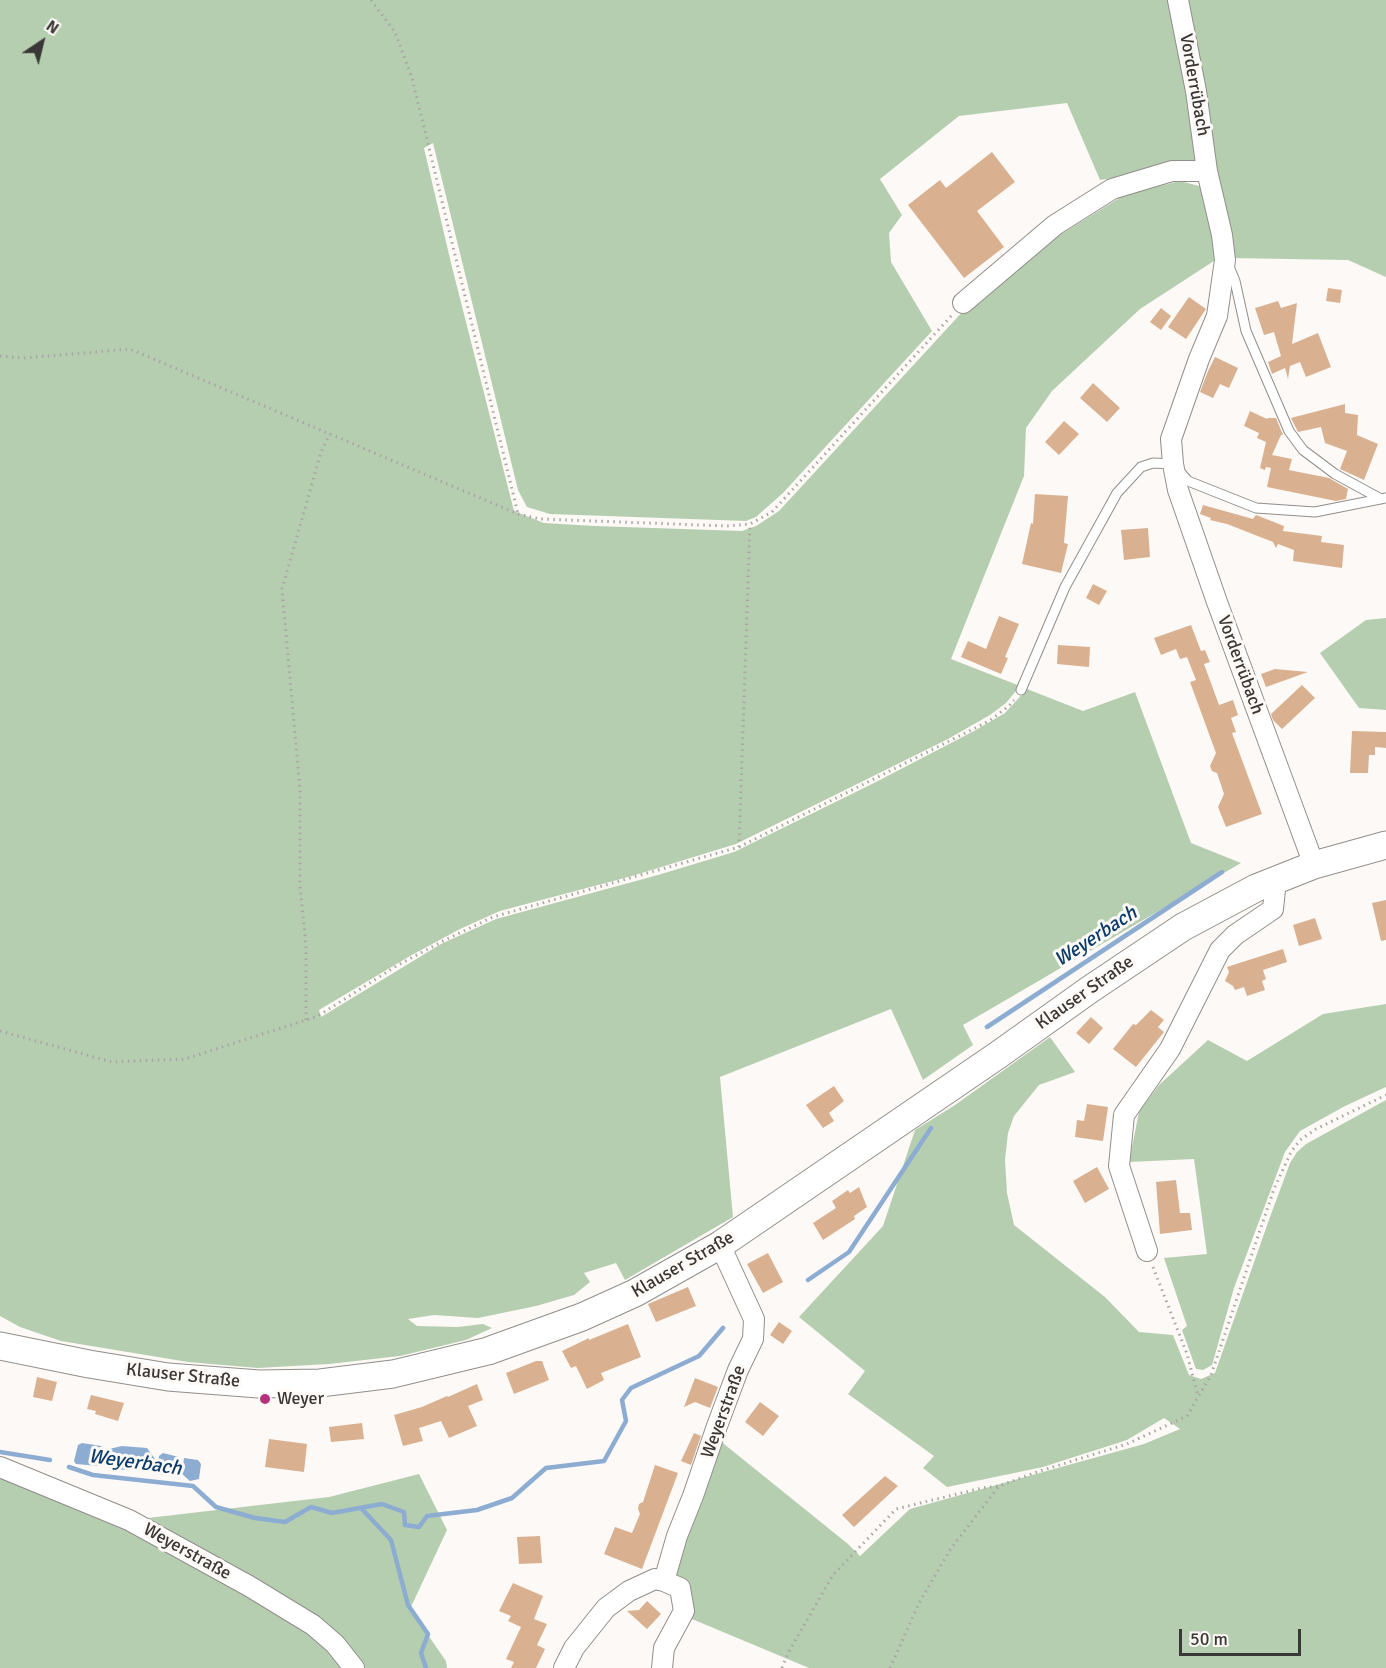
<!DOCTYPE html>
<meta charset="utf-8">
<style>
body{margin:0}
#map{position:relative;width:1386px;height:1668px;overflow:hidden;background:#fdf9f6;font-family:Signika,sans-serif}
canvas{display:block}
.north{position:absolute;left:12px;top:12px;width:60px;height:60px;-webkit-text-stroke:4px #fdf9f6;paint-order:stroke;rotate:35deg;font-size:16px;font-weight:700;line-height:24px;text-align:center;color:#3a3837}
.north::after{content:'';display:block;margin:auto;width:21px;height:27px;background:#3a3837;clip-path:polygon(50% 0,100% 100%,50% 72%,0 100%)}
.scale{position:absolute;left:1179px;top:1629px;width:122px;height:27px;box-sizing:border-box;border:3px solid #3a3837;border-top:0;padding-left:8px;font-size:18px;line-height:21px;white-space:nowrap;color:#3a3837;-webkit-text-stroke:4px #fdf9f6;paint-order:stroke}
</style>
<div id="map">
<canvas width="1386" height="1668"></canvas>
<div class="north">N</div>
<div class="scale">50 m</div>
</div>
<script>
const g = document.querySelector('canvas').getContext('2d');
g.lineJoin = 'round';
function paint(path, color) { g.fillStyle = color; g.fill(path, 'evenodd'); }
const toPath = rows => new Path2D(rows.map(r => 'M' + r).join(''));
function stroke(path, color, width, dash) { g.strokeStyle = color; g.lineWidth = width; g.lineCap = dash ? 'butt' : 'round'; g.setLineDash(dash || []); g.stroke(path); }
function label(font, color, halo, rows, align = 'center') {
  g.font = font + ' Signika,sans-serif'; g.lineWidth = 6; g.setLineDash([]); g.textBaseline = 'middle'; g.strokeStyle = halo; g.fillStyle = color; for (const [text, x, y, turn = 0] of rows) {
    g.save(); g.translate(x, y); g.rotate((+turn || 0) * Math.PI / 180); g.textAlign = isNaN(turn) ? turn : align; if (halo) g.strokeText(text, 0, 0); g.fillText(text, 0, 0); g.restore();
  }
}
const green = toPath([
 [0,0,1170,0,1201,155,1197,165,1100,180,1067,103,959,116,880,179,902,215,889,233,891,262,932,331,783,493,756,517,746,521,550,514,527,507,518,490,433,143,424,148,451,263,514,511,544,523,594,526,742,531,756,526,779,511,965,309,1050,241,1126,194,1180,181,1203,187,1217,259,1140,309,1052,391,1026,428,1024,476,951,659,1020,686,1006,703,990,715,948,739,736,844,632,876,500,911,460,929,410,956,319,1010,321,1017,441,944,496,919,658,875,734,852,876,782,974,731,1005,713,1027,689,1083,711,1135,692,1191,843,1241,863,963,1025,973,1045,923,1080,891,1009,720,1077,733,1217,625,1280,616,1263,584,1273,590,1282,574,1295,536,1306,478,1318,434,1315,408,1319,417,1326,458,1327,483,1324,492,1328,466,1340,400,1356,329,1364,258,1368,188,1362,61,1341,20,1327,0,1316],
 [1179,0,1386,0,1386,277,1348,260,1230,258],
 [1386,618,1386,710,1359,708,1320,653,1366,620],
 [1386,1004,1386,1087,1345,1106,1300,1131,1285,1152,1234,1288,1212,1365,1203,1370,1196,1369,1182,1330,1187,1326,1164,1258,1207,1254,1194,1159,1129,1162,1139,1112,1159,1085,1208,1040,1247,1061,1323,1014],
 [1050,1037,1075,1072,1039,1085,1014,1116,1008,1133,1005,1160,1007,1193,1014,1225,1105,1297,1139,1332,1173,1335,1189,1375,1201,1379,1215,1373,1270,1217,1290,1163,1297,1152,1306,1144,1386,1100,1386,1668,809,1668,692,1619,684,1587,673,1581,680,1541,719,1440,848,1544,860,1556,910,1509,1144,1444,1180,1429,1164,1418,1127,1440,1043,1467,947,1487,923,1468,934,1456,848,1394,865,1371,799,1317,883,1226,915,1130,955,1105],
 [419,1474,447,1530,410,1609,446,1661,447,1668,361,1668,139,1519,329,1497],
 [0,1475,125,1523,298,1619,348,1668,0,1668]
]);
const water = toPath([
 [82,1443,101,1446,105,1454,103,1464,99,1466,76,1464,74,1461,78,1445],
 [122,1446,147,1448,155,1459,151,1471,111,1469,107,1466,109,1449],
 [163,1453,179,1457,181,1460,178,1473,172,1476,159,1474,156,1471,159,1456],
 [184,1458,198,1460,201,1464,199,1479,190,1481,182,1474]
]);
const stream = toPath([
 [987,1027,1222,872],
 [808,1280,849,1252,931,1128],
 [0,1452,50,1460],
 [69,1467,93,1475,193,1486,216,1507,255,1518,285,1522,311,1507,332,1513,382,1504,404,1512,405,1525,419,1527,427,1516,477,1510,512,1498,546,1468,604,1461,626,1421,622,1400,631,1388,699,1356,723,1328],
 [361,1508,391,1540,408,1605,428,1634,421,1653,426,1668]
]);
const building = toPath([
 [992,152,1015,182,977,211,1004,247,964,278,908,205,940,180,946,188],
 [1328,288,1342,290,1340,303,1326,301],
 [1189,297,1206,309,1186,339,1168,327],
 [1278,301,1281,308,1297,303,1292,344,1318,333,1331,367,1306,377,1300,362,1290,366,1288,379,1285,368,1272,374,1268,362,1281,356,1274,332,1264,335,1255,308],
 [1161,308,1171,316,1161,330,1150,322],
 [1215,357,1238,368,1229,388,1220,384,1213,398,1200,392,1208,371],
 [1093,383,1120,408,1107,422,1080,398],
 [1345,404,1345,413,1358,415,1357,435,1378,444,1364,480,1340,469,1347,451,1325,443,1321,427,1298,432,1291,418],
 [1250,411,1267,419,1268,418,1276,418,1283,435,1281,435,1272,455,1292,459,1289,470,1329,478,1348,489,1346,499,1336,501,1267,487,1271,468,1266,467,1265,470,1260,468,1266,442,1257,438,1259,433,1244,426],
 [1064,421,1079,434,1059,455,1045,442],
 [1035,494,1068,496,1064,543,1068,544,1061,573,1022,564,1031,523,1033,524],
 [1203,505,1253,519,1256,515,1284,526,1283,531,1322,536,1321,542,1344,545,1342,568,1293,561,1294,550,1278,544,1276,548,1273,542,1227,524,1210,520,1211,518,1200,514],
 [1148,528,1150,557,1124,560,1121,530],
 [1093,584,1107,591,1099,605,1086,598],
 [999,616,1019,624,1005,657,1008,658,1001,674,961,657,968,641,986,649],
 [1191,625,1201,651,1205,650,1210,662,1204,664,1219,705,1233,700,1238,715,1231,718,1236,732,1232,733,1262,814,1226,827,1218,807,1224,794,1217,773,1212,771,1210,766,1216,753,1190,682,1196,680,1187,657,1180,659,1176,649,1161,655,1154,638],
 [1058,645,1090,647,1089,667,1057,664],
 [1275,669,1308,672,1266,687,1261,674],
 [1302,685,1315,698,1282,729,1273,720,1271,714],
 [1352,731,1386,732,1386,748,1375,747,1375,755,1369,755,1368,773,1350,773],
 [1386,900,1386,940,1381,941,1372,903],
 [1315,918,1322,939,1299,946,1293,925],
 [1283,949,1287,962,1263,970,1266,979,1262,981,1265,990,1247,996,1244,987,1235,990,1233,986,1225,981,1229,972,1227,967],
 [1151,1010,1164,1020,1158,1027,1164,1032,1136,1067,1113,1049,1133,1024,1136,1025],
 [1091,1017,1103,1028,1089,1044,1076,1033],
 [834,1086,844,1101,829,1113,834,1121,823,1128,806,1105],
 [1087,1104,1108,1107,1103,1141,1075,1137,1077,1120,1084,1121],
 [1097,1167,1109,1189,1085,1203,1073,1181],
 [1176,1180,1180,1213,1190,1213,1192,1230,1160,1234,1156,1182],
 [859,1187,867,1207,854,1216,855,1219,823,1240,813,1223,836,1208,832,1201,848,1190,850,1193],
 [768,1253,783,1282,763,1293,747,1264],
 [688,1287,696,1306,656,1322,648,1304],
 [779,1322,792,1331,783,1344,770,1335],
 [628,1324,641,1357,601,1373,604,1380,587,1389,576,1366,571,1368,562,1351,589,1338,589,1340],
 [536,1361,542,1361,549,1380,514,1394,506,1373],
 [37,1377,57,1382,52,1401,33,1397],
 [695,1378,718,1387,710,1408,695,1402,684,1407],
 [477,1384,483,1400,468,1406,477,1426,449,1438,441,1421,419,1428,423,1441,403,1446,394,1415,422,1407,447,1396,448,1397],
 [91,1395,124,1403,118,1421,95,1414,96,1411,87,1409],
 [760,1402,779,1416,763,1436,745,1422],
 [362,1423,364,1439,331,1442,329,1427],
 [694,1433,701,1436,691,1465,681,1461],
 [269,1439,307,1444,304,1472,265,1467],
 [655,1465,678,1473,642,1569,604,1554,615,1527,632,1533,640,1514,638,1509,639,1504,643,1502],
 [885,1476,898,1486,854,1527,842,1515],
 [540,1536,542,1563,519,1564,517,1537],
 [513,1583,543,1596,534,1619,547,1624,537,1645,545,1649,536,1668,511,1668,514,1662,506,1659,521,1627,508,1621,511,1616,499,1611],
 [647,1601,661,1614,647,1629,627,1611,639,1610]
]);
const path = toPath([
 [371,0,395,32,412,78,518,514],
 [0,356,23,358,130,349,518,514,540,519,727,526,750,524,772,512,953,314],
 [739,847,750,525],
 [306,1020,306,946,300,885,300,790,282,589,321,452,330,434],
 [0,1031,112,1062,185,1059,306,1020,318,1016,398,965,447,939,493,917,739,847,989,721,1009,706,1014,700],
 [1153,1267,1187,1354,1198,1396],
 [782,1668,788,1653,833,1575,896,1509,982,1488,999,1486,1037,1472,1127,1444,1187,1416,1211,1375,1274,1189,1291,1152,1300,1140,1316,1129,1386,1095],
 [890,1668,919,1603,950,1550,999,1486]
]);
const service = toPath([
 [1228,264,1235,281,1246,331,1289,431,1303,450,1335,474,1381,499],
 [1021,690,1065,587,1117,493,1141,467,1153,463,1173,464,1188,481,1256,508,1315,512,1386,498]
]);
const minor = toPath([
 [1178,0,1196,91,1207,171,1222,235,1225,260,1217,316,1199,359,1171,439,1173,464,1178,490,1217,602,1314,865],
 [963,303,1055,225,1112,189,1172,171,1207,171],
 [1147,1251,1119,1166,1124,1115,1170,1049,1220,950,1235,935,1273,909,1276,880],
 [0,1467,129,1520,249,1586,313,1625,335,1644,354,1668],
 [564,1668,574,1648,606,1608,629,1591,655,1579,664,1581,677,1536,693,1496,717,1426,738,1370,753,1339,754,1319,720,1245],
 [662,1668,664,1648,684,1611,680,1588,664,1581]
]);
const secondary = toPath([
 [0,1346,89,1364,168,1377,259,1384,320,1383,393,1374,488,1351,582,1317,635,1293,720,1245,998,1055,1089,990,1183,927,1256,888,1314,865,1386,845]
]);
const markers = [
 [265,1399,6,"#b5327a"]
];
const streetNames = [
 ["Vorderrübach",1194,85,80],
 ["Vorderrübach",1240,665,70],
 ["Klauser Straße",1085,993,-35],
 ["Klauser Straße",683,1265,-30],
 ["Klauser Straße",183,1376,6],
 ["Weyerstraße",724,1412,-70],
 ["Weyerstraße",187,1552,29]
];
const poiNames = [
 ["Weyer",277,1399]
];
const waterNames = [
 ["Weyerbach",1096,937,-33],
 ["Weyerbach",135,1463,8]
];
paint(green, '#b6ceb0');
paint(water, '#8cacd1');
stroke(stream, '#8cacd1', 4.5);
paint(building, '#d9b190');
stroke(service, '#918e8b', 11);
stroke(minor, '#918e8b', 22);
stroke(secondary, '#918e8b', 29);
stroke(path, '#a8a5a3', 3, [1.5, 4.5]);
stroke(service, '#fff', 9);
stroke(minor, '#fff', 20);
stroke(secondary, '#fff', 27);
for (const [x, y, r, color] of markers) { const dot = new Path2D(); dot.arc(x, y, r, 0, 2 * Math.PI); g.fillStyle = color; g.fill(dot); stroke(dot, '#fdf9f6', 2); }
label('18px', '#3a3837', '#fdf9f6', streetNames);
label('18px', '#3a3837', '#fdf9f6', poiNames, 'left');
label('italic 20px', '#0b3b69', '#fdf9f6', waterNames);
</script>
